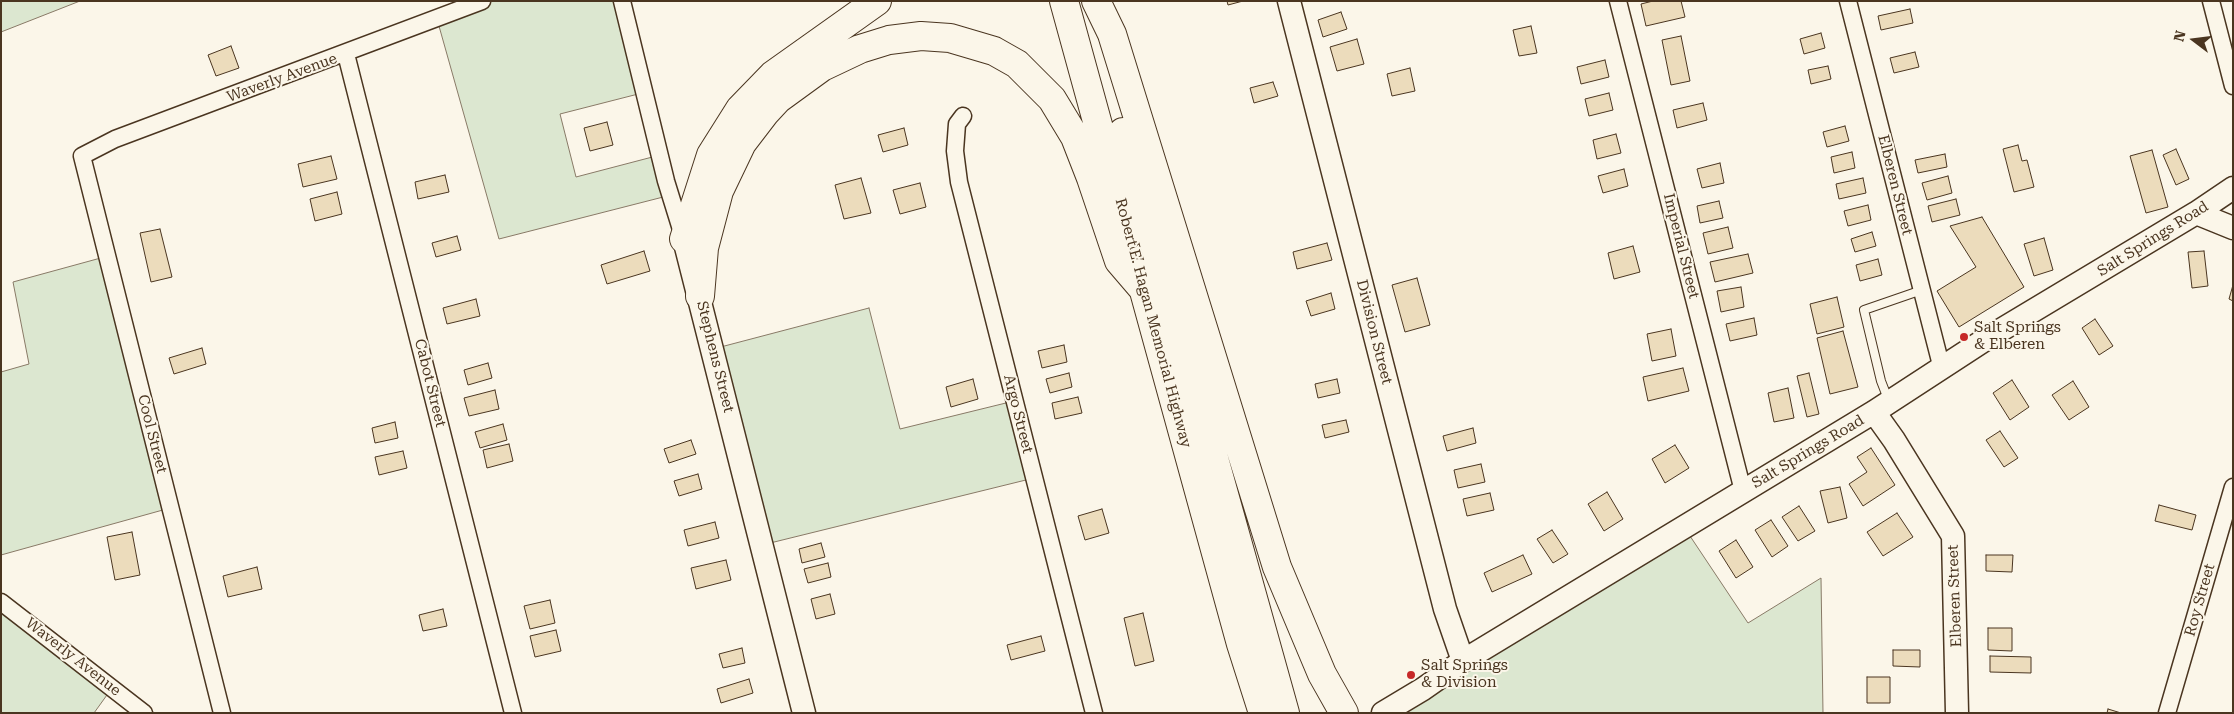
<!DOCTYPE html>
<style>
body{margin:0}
#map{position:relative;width:2234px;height:714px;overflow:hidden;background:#fbf6e9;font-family:"Roboto Serif",serif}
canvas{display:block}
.frame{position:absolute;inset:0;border:2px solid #4a3520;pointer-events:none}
.north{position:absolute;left:2169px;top:15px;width:50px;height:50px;-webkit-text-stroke:4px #fbf6e9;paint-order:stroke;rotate:285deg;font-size:14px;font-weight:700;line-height:20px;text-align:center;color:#4a3520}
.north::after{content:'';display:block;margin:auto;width:18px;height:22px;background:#4a3520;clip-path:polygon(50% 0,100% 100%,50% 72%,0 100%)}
</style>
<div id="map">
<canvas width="2234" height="714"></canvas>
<div class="frame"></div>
<div class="north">N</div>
</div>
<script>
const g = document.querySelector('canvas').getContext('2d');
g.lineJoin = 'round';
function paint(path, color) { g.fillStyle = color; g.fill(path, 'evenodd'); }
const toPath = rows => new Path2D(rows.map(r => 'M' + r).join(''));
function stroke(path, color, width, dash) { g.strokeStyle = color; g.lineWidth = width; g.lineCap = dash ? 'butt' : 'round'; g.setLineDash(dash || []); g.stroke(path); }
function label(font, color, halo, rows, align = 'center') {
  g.font = font + ' "Roboto Serif",serif'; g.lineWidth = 4; g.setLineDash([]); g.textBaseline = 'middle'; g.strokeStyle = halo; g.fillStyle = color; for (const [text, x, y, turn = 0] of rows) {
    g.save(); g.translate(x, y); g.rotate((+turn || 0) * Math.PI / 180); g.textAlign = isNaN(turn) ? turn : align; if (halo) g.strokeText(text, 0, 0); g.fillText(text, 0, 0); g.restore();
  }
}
const green = toPath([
 [1,1,80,1,1,32,1,1],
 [482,1,622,1,646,92,560,114,576,177,660,155,671,195,499,239,437,19,482,1],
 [108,256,170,508,1,555,1,372,29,364,13,282,108,256],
 [869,308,900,429,1014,401,1034,478,762,545,713,349,869,308],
 [1684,527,1748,623,1821,578,1823,713,1399,713,1684,527],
 [1,602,112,688,94,713,1,713,1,602]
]);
const building = toPath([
 [1227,1,1243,1,1228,5,1227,1],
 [1653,1,1681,1,1685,17,1646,26,1641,4,1653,1],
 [1910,9,1913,23,1881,30,1878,16,1910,9],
 [1341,12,1347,29,1323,37,1318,20,1341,12],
 [1531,26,1537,53,1519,56,1513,30,1531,26],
 [1821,33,1825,48,1804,54,1800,39,1821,33],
 [1681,36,1690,81,1671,85,1662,40,1681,36],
 [1357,39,1364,64,1337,71,1330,47,1357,39],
 [231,46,239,68,216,76,208,55,231,46],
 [1915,52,1919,67,1894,73,1890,58,1915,52],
 [1605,60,1609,77,1581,84,1577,67,1605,60],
 [1828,66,1831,79,1811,84,1808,70,1828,66],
 [1410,68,1415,91,1392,96,1387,74,1410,68],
 [1273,82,1278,96,1254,103,1250,88,1273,82],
 [1609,93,1613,110,1589,116,1585,99,1609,93],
 [1703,103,1707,120,1677,128,1673,110,1703,103],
 [607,122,613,145,590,151,584,128,607,122],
 [1845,126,1849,141,1827,147,1823,132,1845,126],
 [904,128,908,145,883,152,878,135,904,128],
 [1616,134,1621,153,1597,159,1593,140,1616,134],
 [2018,145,2022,161,2027,160,2034,187,2014,192,2003,149,2018,145],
 [2176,149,2189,179,2176,185,2163,155,2176,149],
 [2152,150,2168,207,2146,213,2130,156,2152,150],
 [1852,152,1855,168,1834,173,1831,157,1852,152],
 [1945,154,1947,167,1918,173,1915,160,1945,154],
 [331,156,337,179,303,187,298,164,331,156],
 [1720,163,1724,183,1702,188,1697,169,1720,163],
 [1624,169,1628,186,1603,193,1598,176,1624,169],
 [445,175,449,192,418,199,415,182,445,175],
 [1948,176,1952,193,1927,200,1922,183,1948,176],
 [861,178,871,213,844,219,835,185,861,178],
 [1863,178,1866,193,1839,199,1836,184,1863,178],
 [920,183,926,207,900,214,893,190,920,183],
 [337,192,342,214,315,221,310,199,337,192],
 [1956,199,1960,215,1932,222,1928,206,1956,199],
 [1719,201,1723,218,1700,223,1697,206,1719,201],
 [1868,205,1871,220,1848,226,1844,211,1868,205],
 [1982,217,2024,287,1959,327,1937,291,1976,267,1950,226,1982,217],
 [1728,227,1733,248,1708,254,1703,233,1728,227],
 [160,229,172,277,151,282,140,233,160,229],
 [1872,232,1876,246,1855,252,1851,239,1872,232],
 [457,236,461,250,436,257,432,243,457,236],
 [2044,238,2053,270,2034,276,2024,244,2044,238],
 [1327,243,1332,260,1297,269,1293,252,1327,243],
 [1633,246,1640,272,1614,279,1608,253,1633,246],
 [644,251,650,271,607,284,601,265,644,251],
 [2204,251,2208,286,2192,288,2188,252,2204,251],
 [1748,254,1753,273,1715,282,1710,262,1748,254],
 [1878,259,1882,275,1860,281,1856,265,1878,259],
 [1417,278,1430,325,1405,332,1392,285,1417,278],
 [2233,285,2233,301,2229,299,2233,285],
 [1741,287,1744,307,1721,312,1717,291,1741,287],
 [1331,293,1335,309,1311,316,1306,301,1331,293],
 [1837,297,1844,327,1817,334,1810,304,1837,297],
 [476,299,480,316,447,324,443,308,476,299],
 [1754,318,1757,335,1730,341,1726,324,1754,318],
 [2095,319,2113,346,2099,355,2082,328,2095,319],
 [1671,329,1676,356,1652,361,1647,334,1671,329],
 [1843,331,1858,387,1830,394,1817,338,1843,331],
 [1064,345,1067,362,1042,368,1038,351,1064,345],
 [202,348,206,364,174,374,169,358,202,348],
 [488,363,492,378,468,385,464,370,488,363],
 [1683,368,1689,391,1648,401,1643,377,1683,368],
 [1069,373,1072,387,1050,393,1046,379,1069,373],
 [1809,373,1819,414,1807,417,1797,376,1809,373],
 [973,379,978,399,951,407,946,387,973,379],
 [1337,379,1340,393,1318,398,1315,384,1337,379],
 [2012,380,2029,407,2010,420,1993,393,2012,380],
 [2073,381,2089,407,2069,420,2052,395,2073,381],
 [1788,388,1794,418,1774,422,1768,393,1788,388],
 [495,390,499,409,469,416,464,398,495,390],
 [1078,397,1082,413,1055,419,1052,403,1078,397],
 [1346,420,1349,432,1325,438,1322,425,1346,420],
 [395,422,398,438,375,443,372,428,395,422],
 [503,424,507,440,480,448,475,432,503,424],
 [1473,428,1476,443,1447,451,1443,436,1473,428],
 [2000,431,2018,458,2004,467,1986,440,2000,431],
 [691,440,696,454,669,463,664,449,691,440],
 [509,444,513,461,487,468,483,450,509,444],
 [1675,445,1689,468,1665,483,1652,459,1675,445],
 [1871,448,1895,485,1863,506,1849,484,1867,472,1857,457,1871,448],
 [403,451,407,468,379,475,375,457,403,451],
 [1481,464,1485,482,1458,488,1454,470,1481,464],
 [698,474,702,489,679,496,674,481,698,474],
 [1840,487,1847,518,1828,523,1820,491,1840,487],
 [1607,492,1623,519,1604,531,1588,504,1607,492],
 [1490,493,1494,510,1467,516,1463,499,1490,493],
 [2159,505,2196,515,2192,530,2155,521,2159,505],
 [1799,506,1815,531,1798,541,1782,517,1799,506],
 [1102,509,1109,533,1085,540,1078,516,1102,509],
 [1897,513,1913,537,1883,556,1867,532,1897,513],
 [1771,520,1788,546,1772,557,1755,530,1771,520],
 [715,522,719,538,688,546,684,530,715,522],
 [1552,530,1568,554,1553,563,1537,539,1552,530],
 [132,532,140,575,115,580,107,537,132,532],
 [1736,540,1753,567,1736,578,1719,551,1736,540],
 [821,543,825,557,802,563,799,549,821,543],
 [1523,555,1532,574,1492,592,1484,573,1523,555],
 [1986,555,2013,555,2012,572,1986,571,1986,555],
 [726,560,731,580,696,589,691,568,726,560],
 [828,563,831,577,808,583,804,569,828,563],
 [257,567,262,589,228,597,223,576,257,567],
 [830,594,835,614,816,619,811,599,830,594],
 [550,600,555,623,530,629,524,606,550,600],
 [443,609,447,626,423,631,419,615,443,609],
 [1143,613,1154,661,1135,666,1124,618,1143,613],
 [1988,628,2012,628,2012,651,1988,650,1988,628],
 [556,630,561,651,535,657,530,636,556,630],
 [1041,636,1045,651,1011,660,1007,645,1041,636],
 [742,648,745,663,723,668,719,654,742,648],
 [1893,650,1920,650,1920,667,1893,666,1893,650],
 [1990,656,2031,657,2031,673,1990,672,1990,656],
 [1867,677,1890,677,1890,703,1867,703,1867,677],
 [749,679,753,693,721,703,717,689,749,679],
 [2108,709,2121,713,2107,713,2108,709]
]);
const lane = toPath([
 [1888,399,1881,381,1864,310,1922,290]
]);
const street = toPath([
 [622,1,666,181,683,236],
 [1618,1,1743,491],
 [1848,1,1942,369],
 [2211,1,2233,86],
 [346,54,513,713],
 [963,116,957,124,955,151,959,182,1094,713],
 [1,602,144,713],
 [222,713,82,156,115,139,482,1],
 [2167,713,2233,487]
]);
const secondary = toPath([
 [1289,1,1445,609,1463,661],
 [2196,213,2233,228],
 [684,239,804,713],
 [1874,412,1894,440,1953,536,1957,713],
 [1383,713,1423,689,1463,661,1874,412,1986,339,2196,213,2233,188]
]);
const highway = toPath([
 [1064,1,1128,234],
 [1096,1,1112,34,1277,567,1322,674,1344,713],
 [1123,132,1285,713],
 [684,239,711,155,740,109,773,75,877,1],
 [1139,273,1241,644,1263,713],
 [700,296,704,248,719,191,742,143,765,113,778,99,822,67,860,49,889,40,921,36,950,38,994,51,1017,64,1052,99,1075,137,1091,178,1119,261,1143,289]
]);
const markers = [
 [1964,337,5,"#c62828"],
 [1411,675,5,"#c62828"]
];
const streetNames = [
 ["Waverly Avenue",282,78,-20],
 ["Elberen Street",1895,185,76],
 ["Salt Springs Road",2153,239,-32],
 ["Imperial Street",1681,246,76],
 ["Robert E. Hagan Memorial Highway",1153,323,75],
 ["Division Street",1374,332,76],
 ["Stephens Street",715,357,76],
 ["Cabot Street",430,383,76],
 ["Argo Street",1018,414,76],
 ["Cool Street",152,434,76],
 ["Salt Springs Road",1808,452,-31],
 ["Elberen Street",1955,596,-92],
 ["Roy Street",2200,600,-74],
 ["Waverly Avenue",73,657,38]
];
const poiNames = [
 ["Salt Springs",1974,328],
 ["& Elberen",1974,345],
 ["Salt Springs",1421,666],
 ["& Division",1421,683]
];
paint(green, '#dce7d0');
stroke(green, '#887966', 1);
paint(building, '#ecdcbc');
stroke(building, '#4a3520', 1);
stroke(lane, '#4a3520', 10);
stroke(street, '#4a3520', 19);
stroke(secondary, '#4a3520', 25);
stroke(highway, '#4a3520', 30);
stroke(lane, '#fbf6e9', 8);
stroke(street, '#fbf6e9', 16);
stroke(secondary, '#fbf6e9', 22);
stroke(highway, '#fbf6e9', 28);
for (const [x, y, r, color] of markers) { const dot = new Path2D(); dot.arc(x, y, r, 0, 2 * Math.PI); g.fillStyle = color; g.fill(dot); stroke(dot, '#fbf6e9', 2); }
label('15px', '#4a3520', '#fbf6e9', streetNames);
label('15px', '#4a3520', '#fbf6e9', poiNames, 'left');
</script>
